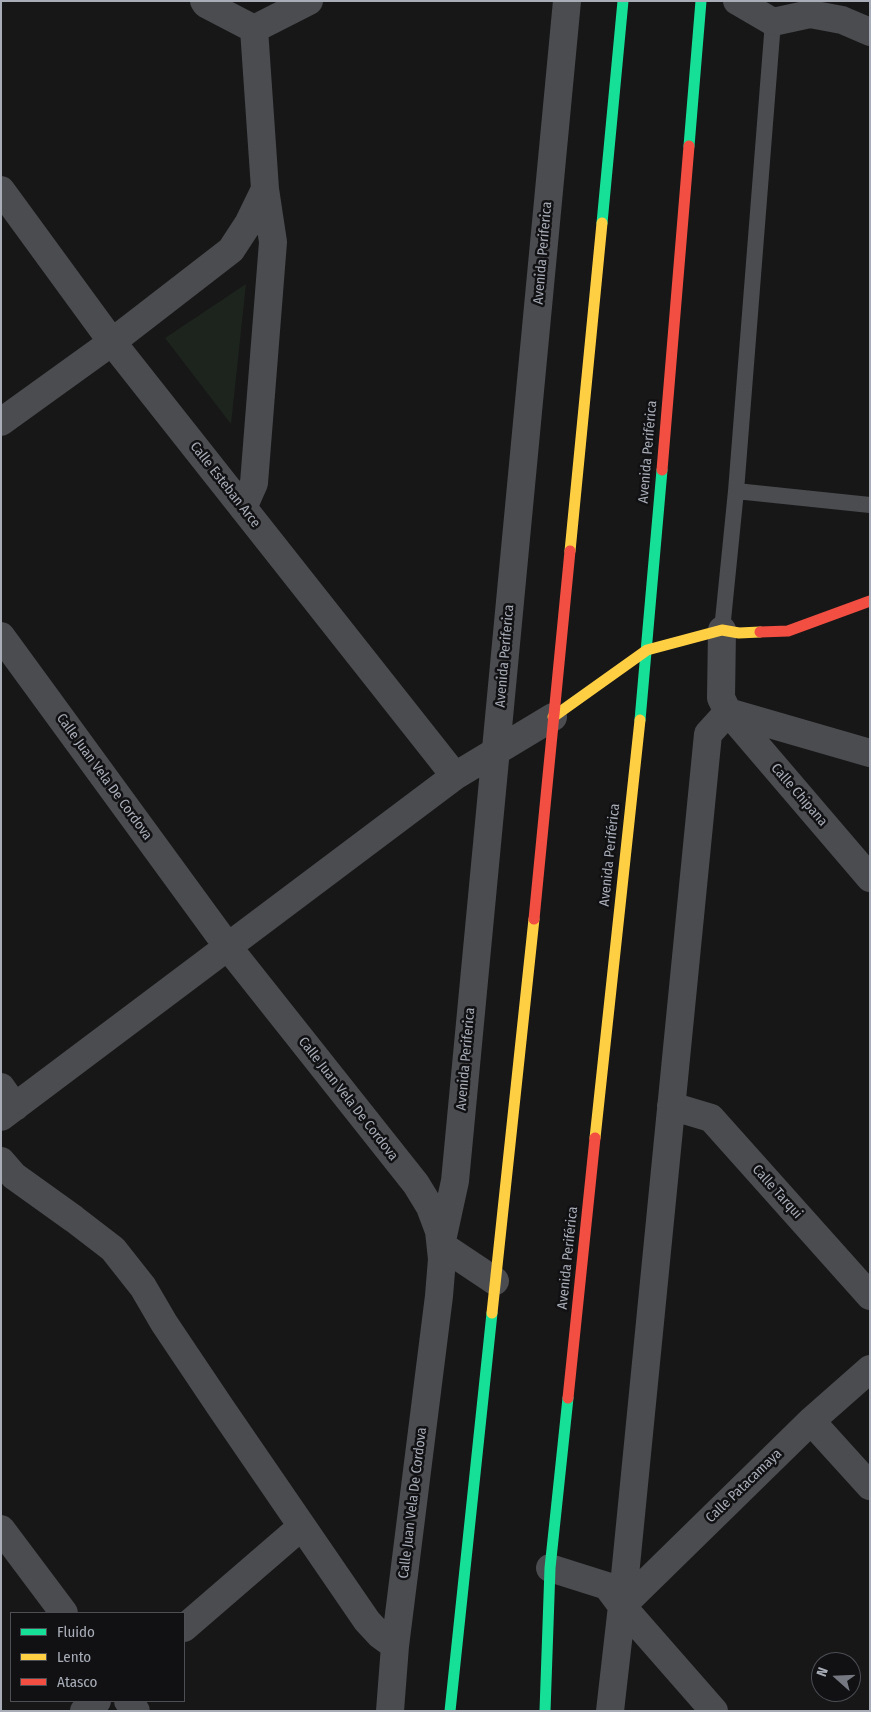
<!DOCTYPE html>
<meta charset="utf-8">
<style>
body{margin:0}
#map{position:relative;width:871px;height:1712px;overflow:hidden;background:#171717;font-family:"Fira Sans Condensed",sans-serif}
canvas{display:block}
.frame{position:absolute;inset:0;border:2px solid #a8adb8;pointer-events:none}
.legend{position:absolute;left:10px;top:1612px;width:175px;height:90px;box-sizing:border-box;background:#111113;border:1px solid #4d4f55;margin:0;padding:6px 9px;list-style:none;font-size:15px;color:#a8adb8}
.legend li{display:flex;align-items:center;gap:10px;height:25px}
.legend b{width:25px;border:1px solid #4d4f55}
.north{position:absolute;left:811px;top:1652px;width:50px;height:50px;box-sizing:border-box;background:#111113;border:1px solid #4d4f55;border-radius:50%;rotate:290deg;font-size:14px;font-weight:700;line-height:20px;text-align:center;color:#a8adb8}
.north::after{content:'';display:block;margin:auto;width:18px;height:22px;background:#757880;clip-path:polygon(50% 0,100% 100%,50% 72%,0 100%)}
</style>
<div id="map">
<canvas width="871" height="1712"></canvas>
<div class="frame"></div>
<ul class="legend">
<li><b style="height:6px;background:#16e098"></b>Fluido</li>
<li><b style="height:6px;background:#ffcf43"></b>Lento</li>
<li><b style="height:6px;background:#f24e42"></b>Atasco</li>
</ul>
<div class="north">N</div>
</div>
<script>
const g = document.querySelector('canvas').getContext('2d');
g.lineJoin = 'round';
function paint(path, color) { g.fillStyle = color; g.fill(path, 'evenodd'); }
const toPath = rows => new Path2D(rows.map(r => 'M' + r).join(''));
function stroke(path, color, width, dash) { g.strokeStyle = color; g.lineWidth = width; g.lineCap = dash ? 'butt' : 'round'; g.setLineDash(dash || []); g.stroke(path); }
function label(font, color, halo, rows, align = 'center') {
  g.font = font + ' "Fira Sans Condensed",sans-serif'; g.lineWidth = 5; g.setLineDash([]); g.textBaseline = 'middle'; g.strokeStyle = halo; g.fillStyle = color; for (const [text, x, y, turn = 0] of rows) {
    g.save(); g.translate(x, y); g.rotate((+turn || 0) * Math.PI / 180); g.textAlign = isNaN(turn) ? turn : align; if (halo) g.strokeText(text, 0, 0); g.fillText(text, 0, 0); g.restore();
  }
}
const green = toPath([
 [246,284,231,424,165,338]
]);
const lane = toPath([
 [736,491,870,505],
 [722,630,736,491,773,22]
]);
const street = toPath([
 [204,1,206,4,254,29],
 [737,1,773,22,810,14,842,20,870,32],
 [254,29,309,1],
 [1,190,112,342,455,776],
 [1,422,112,342,231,250,248,224,265,189,254,29],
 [243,508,254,483,273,242,265,189],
 [722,630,721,698,728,712,870,753],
 [1,636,228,947,416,1184,430,1207,439,1231,442,1259,439,1296,395,1646,390,1711],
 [1,1087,15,1107],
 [671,1106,711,1118,870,1296],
 [1,1117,455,776,553,717],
 [1,1161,14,1176,74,1219,113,1249,143,1287,164,1323,221,1408,367,1621,380,1635,395,1646],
 [495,1281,441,1245,455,1181,567,1],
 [811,1421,870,1486],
 [1,1529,64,1613],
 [550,1568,607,1586,622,1606,714,1711],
 [622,1606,811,1421,870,1369],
 [184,1628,301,1527],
 [128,1701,136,1711],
 [84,1711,97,1701],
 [610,1711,622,1606,708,734,728,712,870,878]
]);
const fast = toPath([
 [689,146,701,1],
 [602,223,623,1],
 [640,720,662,470],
 [450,1711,492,1313],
 [545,1711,550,1568,568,1398]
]);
const slow = toPath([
 [570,551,602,223],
 [553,717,647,650,722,630,739,633,760,632],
 [595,1138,640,720],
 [492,1313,534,919]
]);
const jam = toPath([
 [662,470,689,146],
 [760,632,788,631,870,601],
 [534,919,570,551],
 [568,1398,595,1138]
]);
const streetNames = [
 ["Avenida Periferica",543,253,-85],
 ["Avenida Periférica",648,452,-85],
 ["Calle Esteban Arce",225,485,52],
 ["Avenida Periferica",505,656,-85],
 ["Calle Juan Vela De Cordova",104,777,54],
 ["Calle Chipana",799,795,49],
 ["Avenida Periférica",610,855,-84],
 ["Avenida Periferica",466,1059,-85],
 ["Calle Juan Vela De Cordova",348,1099,52],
 ["Calle Tarqui",777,1192,48],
 ["Avenida Periférica",568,1258,-84],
 ["Calle Patacamaya",744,1486,-44],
 ["Calle Juan Vela De Cordova",413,1503,-83]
];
paint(green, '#1d241e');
stroke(lane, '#4b4c50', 16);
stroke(street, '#4b4c50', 28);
stroke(fast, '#16e098', 11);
stroke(slow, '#ffcf43', 11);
stroke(jam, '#f24e42', 11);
label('14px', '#a8adb8', '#111113', streetNames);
</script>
